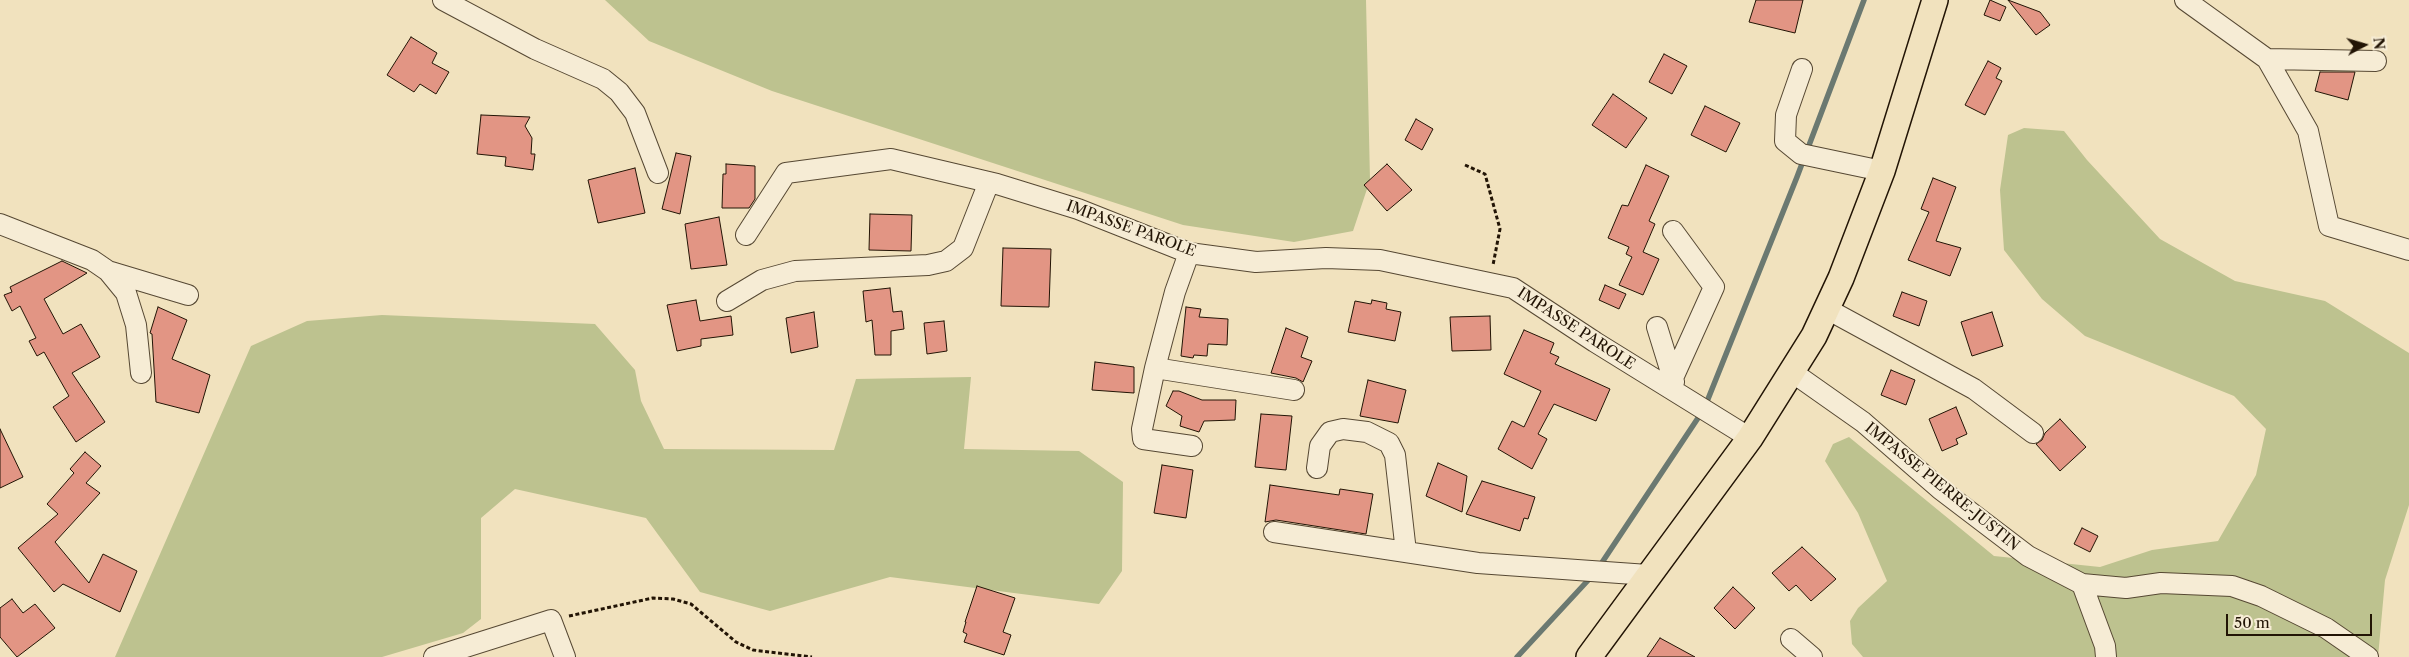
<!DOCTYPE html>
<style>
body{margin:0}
#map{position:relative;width:2409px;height:657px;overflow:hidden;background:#f1e2be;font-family:"Libre Caslon Text",serif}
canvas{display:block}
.north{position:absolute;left:2339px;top:20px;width:50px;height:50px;-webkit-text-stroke:4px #f6ecd5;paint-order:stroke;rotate:84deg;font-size:14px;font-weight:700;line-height:20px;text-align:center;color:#221405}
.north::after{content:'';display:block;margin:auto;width:18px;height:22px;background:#221405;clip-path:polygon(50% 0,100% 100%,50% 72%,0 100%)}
.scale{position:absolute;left:2226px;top:614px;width:146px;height:22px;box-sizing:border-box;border:2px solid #221405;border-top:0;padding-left:6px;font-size:15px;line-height:18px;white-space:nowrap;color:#221405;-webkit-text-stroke:4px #f6ecd5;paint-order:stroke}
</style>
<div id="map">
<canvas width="2409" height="657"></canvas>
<div class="north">N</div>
<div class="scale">50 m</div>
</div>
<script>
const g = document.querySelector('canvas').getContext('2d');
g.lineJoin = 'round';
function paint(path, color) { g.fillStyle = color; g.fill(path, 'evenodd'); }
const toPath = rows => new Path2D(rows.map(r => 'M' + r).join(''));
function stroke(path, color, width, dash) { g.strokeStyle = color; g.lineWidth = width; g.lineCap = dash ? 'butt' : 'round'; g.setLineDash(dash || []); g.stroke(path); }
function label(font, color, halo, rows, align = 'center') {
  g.font = font + ' "Libre Caslon Text",serif'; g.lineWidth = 4; g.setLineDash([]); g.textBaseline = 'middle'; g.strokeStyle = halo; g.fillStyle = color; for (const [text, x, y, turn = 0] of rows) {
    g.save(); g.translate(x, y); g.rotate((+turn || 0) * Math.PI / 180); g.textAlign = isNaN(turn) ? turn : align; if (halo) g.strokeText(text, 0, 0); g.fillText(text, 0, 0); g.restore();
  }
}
const green = toPath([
 [605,0,1366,0,1370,180,1353,231,1294,242,1183,225,772,91,649,41],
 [2024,128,2064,131,2087,160,2160,239,2235,281,2325,301,2409,353,2409,505,2385,580,2378,657,1863,657,1852,644,1850,621,1858,608,1887,581,1858,513,1825,461,1833,444,1849,437,1994,556,2100,567,2152,550,2218,541,2256,475,2266,429,2234,396,2085,336,2042,299,2004,250,2000,190,2008,135],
 [382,315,595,324,635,370,641,401,664,449,834,450,856,379,971,377,964,449,1079,451,1123,482,1122,571,1099,604,890,577,770,611,700,592,646,518,515,489,481,518,481,619,463,633,382,657,115,657,251,346,307,321]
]);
const stream = toPath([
 [1599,567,1704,409,1797,177,1864,0],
 [1517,657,1592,576]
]);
const building = toPath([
 [1756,0,1803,0,1795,33,1749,22,1756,0],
 [1990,0,2006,7,2000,21,1984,15,1990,0],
 [2008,0,2040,12,2050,25,2036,35,2008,0],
 [411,37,437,53,432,63,449,72,436,94,420,84,414,92,387,75,411,37],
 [1664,54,1687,66,1672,94,1649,82,1664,54],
 [1988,61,2001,68,1996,78,2002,81,1985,115,1965,105,1988,61],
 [2320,72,2355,72,2348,100,2315,91,2320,72],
 [1613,94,1647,118,1626,148,1592,125,1613,94],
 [1705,106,1740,123,1726,152,1691,135,1705,106],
 [481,115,530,117,525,126,532,138,531,154,535,154,533,170,505,166,506,157,477,154,481,115],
 [1416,119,1433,129,1422,150,1405,140,1416,119],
 [676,153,691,156,680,214,662,209,676,153],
 [726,164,755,166,755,199,749,208,722,208,723,174,726,174,726,164],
 [1387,164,1412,190,1387,211,1364,185,1387,164],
 [1646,165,1669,176,1649,221,1655,224,1643,252,1659,259,1643,295,1619,285,1632,257,1626,254,1629,247,1608,238,1622,205,1628,206,1646,165],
 [635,168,645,213,598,223,588,180,635,168],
 [1933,178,1956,187,1936,241,1961,248,1950,276,1908,260,1929,212,1921,209,1933,178],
 [870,214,912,215,911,251,869,250,870,214],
 [719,217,727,265,691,269,685,224,719,217],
 [1003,248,1051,249,1049,307,1001,306,1003,248],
 [62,261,87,273,44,299,63,334,81,324,100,357,72,373,105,422,76,442,53,407,69,396,44,352,37,356,29,341,36,338,20,306,12,311,4,295,12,292,10,287,62,261],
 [1605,285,1626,294,1619,309,1599,300,1605,285],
 [890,288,893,312,902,311,904,329,891,331,891,355,875,355,872,320,866,322,863,291,890,288],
 [1902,292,1927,301,1919,326,1893,316,1902,292],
 [696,300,700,321,731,316,733,335,701,339,701,346,677,351,667,305,696,300],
 [1372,300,1387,303,1386,309,1401,312,1395,341,1348,332,1355,301,1371,304,1372,300],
 [158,307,187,320,172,359,210,375,199,413,156,402,152,334,150,333,158,307],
 [1186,307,1201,309,1199,317,1228,319,1227,345,1208,344,1207,356,1194,355,1193,358,1181,356,1186,307],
 [814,312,818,347,791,353,786,318,814,312],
 [1992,312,2003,346,1972,356,1961,322,1992,312],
 [1490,316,1491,350,1452,351,1450,317,1490,316],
 [944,321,947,351,927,354,924,323,944,321],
 [1286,328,1308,337,1301,357,1312,361,1303,382,1296,378,1271,373,1286,328],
 [1524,330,1554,343,1550,353,1559,357,1555,364,1610,389,1596,421,1554,404,1538,434,1547,439,1532,469,1498,449,1512,421,1524,427,1541,391,1504,374,1524,330],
 [1095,362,1134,367,1134,393,1092,390,1095,362],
 [1891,370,1915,380,1906,405,1881,395,1891,370],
 [1368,380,1406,390,1398,423,1360,416,1368,380],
 [1173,391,1179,391,1202,400,1236,400,1235,420,1204,421,1199,432,1180,426,1182,416,1166,406,1173,391],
 [1956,407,1967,434,1956,439,1958,444,1942,451,1929,419,1956,407],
 [1261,414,1292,416,1286,470,1255,467,1261,414],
 [2060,419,2086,447,2060,471,2036,444,2042,440,2045,433,2060,419],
 [0,429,23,477,0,488,0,429],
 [85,452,101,466,86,483,100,493,55,542,89,583,103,554,137,571,120,612,63,584,54,592,18,548,58,514,47,504,74,473,70,469,85,452],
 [1438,463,1467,476,1462,512,1426,496,1438,463],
 [1162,465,1193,470,1186,518,1154,513,1162,465],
 [1482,481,1535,497,1528,519,1524,518,1520,531,1466,514,1482,481],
 [1270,485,1339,495,1340,489,1373,494,1366,534,1276,520,1265,522,1270,485],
 [2082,528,2098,536,2090,552,2074,544,2082,528],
 [1802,547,1836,579,1811,601,1796,585,1789,591,1772,573,1802,547],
 [977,586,1015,598,1003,632,1011,635,1004,655,964,642,967,634,963,632,966,622,965,622,977,586],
 [1733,587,1755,608,1735,629,1714,608,1733,587],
 [12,599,23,613,35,604,55,628,17,657,0,637,0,608,12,599],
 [1660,638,1695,657,1647,657,1660,638]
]);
const path = toPath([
 [1465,165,1485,174,1500,229,1493,265],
 [569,616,653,598,673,599,691,604,736,642,753,650,812,657]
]);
const minor = toPath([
 [443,0,535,49,603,79,619,92,635,113,658,173],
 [2185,0,2267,59,2376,61],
 [2267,59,2308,131,2329,226,2409,250],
 [1802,69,1786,115,1785,141,1801,154,1882,171],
 [0,224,92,260,108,271,126,293,136,325,141,373],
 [1673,231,1714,287,1673,378],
 [746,235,786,173,891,159,997,184,1078,209,1189,253,1256,262,1326,258,1380,260,1513,288,1595,342,1750,438],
 [1189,253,1175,292,1155,368,1294,390],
 [108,271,188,295],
 [727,301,762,280,795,271,928,265,946,261,963,248,989,182],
 [1827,309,1974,389,2033,433],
 [1657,327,1674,382],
 [1155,368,1142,429,1143,439,1192,446],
 [1792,372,1863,422,1940,489,2028,556,2082,584,2105,646,2106,657],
 [1317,468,1320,446,1330,432,1343,429,1367,432,1389,443,1395,455,1406,552],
 [1274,532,1478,563,1648,575],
 [2082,584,2126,588,2161,583,2232,586,2261,596,2326,628,2368,657],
 [1791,639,1812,657],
 [434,657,551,620,565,657]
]);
const major = toPath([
 [1589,657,1750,438,1814,336,1841,278,1882,171,1935,0]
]);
const streetNames = [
 ["IMPASSE PAROLE",1131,229,20],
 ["IMPASSE PAROLE",1576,329,33],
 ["IMPASSE PIERRE-JUSTIN",1942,487,39]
];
paint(green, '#bdc28f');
stroke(stream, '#6b7971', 5.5);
paint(building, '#e29584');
stroke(building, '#221405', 1);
stroke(minor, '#564833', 22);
stroke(major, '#221405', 28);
stroke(path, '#221405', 3, [4, 2.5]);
stroke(minor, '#f6ecd5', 20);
stroke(major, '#f1e2be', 25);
label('15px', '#221405', '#f6ecd5', streetNames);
</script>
